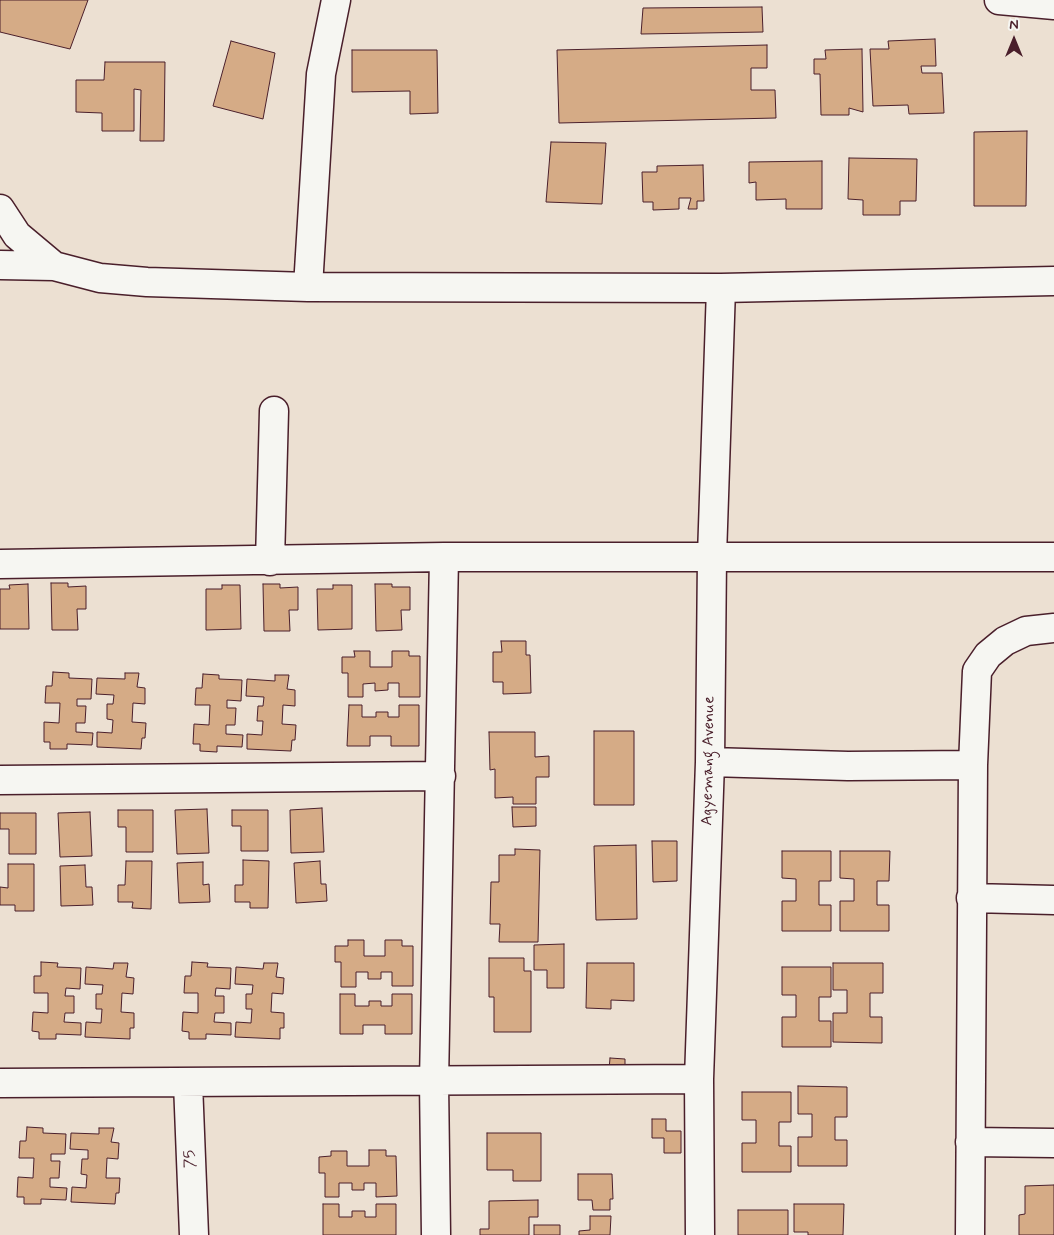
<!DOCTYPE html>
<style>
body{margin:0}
#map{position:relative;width:1054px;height:1235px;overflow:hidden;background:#ece0d2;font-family:Mynerve,sans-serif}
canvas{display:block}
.north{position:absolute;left:989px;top:15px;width:50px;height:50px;-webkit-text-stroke:4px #f6f6f2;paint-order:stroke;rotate:0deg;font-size:14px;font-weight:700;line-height:20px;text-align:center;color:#4a1f2b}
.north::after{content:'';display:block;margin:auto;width:18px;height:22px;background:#4a1f2b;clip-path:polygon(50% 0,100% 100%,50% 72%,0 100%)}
</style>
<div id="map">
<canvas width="1054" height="1235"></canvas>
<div class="north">N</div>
</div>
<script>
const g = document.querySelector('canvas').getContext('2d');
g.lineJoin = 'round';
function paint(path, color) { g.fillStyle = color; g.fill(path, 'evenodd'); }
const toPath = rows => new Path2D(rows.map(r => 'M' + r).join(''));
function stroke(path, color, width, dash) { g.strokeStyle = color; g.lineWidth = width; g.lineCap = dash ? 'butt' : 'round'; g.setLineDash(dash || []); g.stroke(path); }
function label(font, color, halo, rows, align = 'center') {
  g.font = font + ' Mynerve,sans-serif'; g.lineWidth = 4; g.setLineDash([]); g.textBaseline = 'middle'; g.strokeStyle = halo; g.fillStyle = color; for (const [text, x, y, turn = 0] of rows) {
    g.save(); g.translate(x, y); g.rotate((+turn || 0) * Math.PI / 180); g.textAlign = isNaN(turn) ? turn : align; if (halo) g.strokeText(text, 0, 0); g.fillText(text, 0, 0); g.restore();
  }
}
const building = toPath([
 [0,0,88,0,70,49,0,32,0,0],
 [762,7,763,32,641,34,643,8,762,7],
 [935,39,936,66,921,66,922,73,942,73,944,113,909,114,908,105,873,106,870,49,889,49,888,41,935,39],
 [231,41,275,53,263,119,213,106,231,41],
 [767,45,767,68,751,68,751,90,775,90,776,118,559,123,557,50,767,45],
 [862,49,863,112,849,108,849,115,821,115,820,74,814,74,814,59,826,59,825,50,862,49],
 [352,50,437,50,438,113,410,114,410,91,352,92,352,50],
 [105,62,165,62,164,141,140,141,141,90,134,89,134,131,102,131,102,113,76,112,76,80,104,80,105,62],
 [1027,131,1026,206,974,206,974,132,1027,131],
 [551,142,606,143,602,204,546,202,551,142],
 [849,158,917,159,916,201,900,201,900,215,863,215,863,200,848,199,849,158],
 [822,161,822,209,786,209,786,199,756,200,756,182,749,183,749,162,822,161],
 [703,165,704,201,697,201,697,209,688,209,691,198,679,198,679,209,653,210,653,202,643,202,642,172,657,172,657,166,703,165],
 [51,583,68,583,68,587,86,586,86,609,77,609,78,630,52,630,51,583],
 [28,584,29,629,0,629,0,589,10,589,9,585,28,584],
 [263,584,280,584,280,588,298,587,298,610,289,610,290,631,264,631,263,584],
 [375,584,392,584,392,587,410,587,410,610,401,610,402,630,376,631,375,584],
 [222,585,240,585,241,629,206,630,206,589,222,589,222,585],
 [333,585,352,585,352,629,318,630,317,589,333,589,333,585],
 [501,641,526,641,526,655,530,655,531,693,503,694,503,682,493,682,493,652,502,652,501,641],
 [354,651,370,651,370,667,392,667,392,651,409,651,409,656,420,656,420,697,399,697,399,683,388,683,388,690,375,691,375,683,363,684,363,697,348,697,348,673,342,673,342,657,355,657,354,651],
 [53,672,69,673,69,678,92,679,91,699,77,699,77,706,86,706,85,723,76,723,76,732,93,733,92,745,67,744,67,749,50,749,50,742,44,742,44,722,59,723,60,703,45,703,46,686,52,686,53,672],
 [125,673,139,673,137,687,145,688,145,704,133,703,132,722,146,723,145,738,142,738,141,749,97,747,97,732,112,733,113,720,107,719,107,704,113,704,114,695,96,694,97,678,125,679,125,673],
 [203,674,219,675,219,679,242,680,241,701,227,700,227,708,236,708,235,725,226,725,226,734,243,735,242,747,217,746,217,752,200,751,200,744,193,744,194,724,209,725,210,705,195,705,196,688,202,688,203,674],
 [275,675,289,675,287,689,295,690,295,706,283,705,282,724,296,725,295,740,292,740,291,751,247,749,247,734,262,735,263,721,257,721,258,706,263,706,264,697,246,696,247,679,275,681,275,675],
 [349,705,362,705,362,717,376,717,376,712,388,712,388,717,399,717,399,705,419,705,419,746,391,746,391,736,370,736,370,746,347,746,349,705],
 [594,731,634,731,634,805,594,805,594,731],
 [489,732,535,732,535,757,549,756,549,777,536,777,536,804,513,804,513,797,495,798,495,769,490,770,489,732],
 [512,807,536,807,536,826,513,827,512,807],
 [322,808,324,852,291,853,290,810,322,808],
 [207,809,209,853,177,854,175,810,207,809],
 [118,810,153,810,153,852,126,852,126,827,118,827,118,810],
 [232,810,268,810,268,851,241,851,241,826,232,826,232,810],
 [90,812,92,856,60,857,58,813,90,812],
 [0,813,36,813,36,854,9,854,9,829,0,829,0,813],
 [652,841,677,841,677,881,653,882,652,841],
 [636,845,637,919,596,920,594,846,636,845],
 [515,849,540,850,538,942,499,942,500,924,490,924,491,882,499,882,499,855,515,855,515,849],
 [782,851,831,851,831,881,819,881,819,905,831,905,831,931,782,931,782,901,796,901,796,879,782,878,782,851],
 [840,851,890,851,889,881,877,881,877,905,889,905,889,931,840,931,840,901,854,901,854,879,840,878,840,851],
 [243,860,269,861,268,908,250,908,250,902,235,902,235,885,243,885,243,860],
 [126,861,152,861,151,909,132,908,133,902,118,902,118,885,125,885,126,861],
 [320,861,321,884,326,884,327,901,296,903,294,863,320,861],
 [203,862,203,885,209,884,210,902,179,903,177,863,203,862],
 [8,864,34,864,34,911,15,911,15,905,0,905,0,887,8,888,8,864],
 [85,865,86,887,92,887,93,905,61,906,60,866,85,865],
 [348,940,364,940,364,956,385,956,385,940,402,940,402,946,413,946,413,986,392,986,392,972,381,972,381,979,368,979,368,972,356,972,356,987,341,987,341,962,335,962,335,946,348,946,348,940],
 [564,944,564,988,547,988,547,970,534,970,534,945,564,944],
 [489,958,524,958,524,971,531,971,531,1032,494,1032,494,997,489,997,489,958],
 [41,962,58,963,57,967,81,968,80,989,66,988,65,996,74,996,74,1013,65,1013,64,1022,81,1023,81,1035,56,1034,56,1039,39,1039,39,1032,32,1031,33,1012,48,1013,48,993,34,993,34,976,41,976,41,962],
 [192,962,208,963,207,967,231,968,230,989,216,988,215,996,224,996,224,1013,215,1013,214,1022,231,1023,231,1035,206,1034,206,1039,189,1039,189,1032,182,1031,183,1012,198,1013,198,993,184,993,185,976,191,976,192,962],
 [114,963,128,963,126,977,134,978,133,994,122,993,121,1012,134,1013,134,1028,130,1028,130,1039,85,1037,86,1022,101,1023,102,1009,96,1009,96,994,102,994,103,985,85,984,86,967,113,969,114,963],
 [264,963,278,963,276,977,284,978,283,994,272,993,271,1012,284,1013,284,1028,280,1028,280,1039,235,1037,236,1022,251,1023,252,1009,246,1009,246,994,252,994,253,985,235,984,236,967,263,969,264,963],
 [587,963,634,963,634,1001,611,1000,611,1009,586,1008,587,963],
 [833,963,883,963,883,993,870,993,870,1017,882,1017,882,1043,833,1042,833,1013,847,1013,847,990,833,990,833,963],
 [782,967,831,967,831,997,819,997,819,1021,831,1021,831,1047,782,1047,782,1017,796,1017,796,995,782,995,782,967],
 [340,994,355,994,355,1006,369,1006,369,1001,381,1001,381,1006,392,1006,392,994,412,994,412,1034,385,1034,385,1025,363,1025,363,1034,340,1034,340,994],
 [610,1058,625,1059,625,1070,609,1070,610,1058],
 [798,1086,847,1087,847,1117,835,1117,835,1140,847,1140,847,1166,798,1166,798,1137,812,1137,812,1114,798,1114,798,1086],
 [742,1092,791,1092,791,1122,779,1122,779,1146,791,1146,791,1172,742,1172,742,1143,756,1143,756,1120,742,1120,742,1092],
 [652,1119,666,1119,666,1131,681,1131,681,1153,664,1153,664,1138,652,1138,652,1119],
 [27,1127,43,1128,43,1133,66,1134,65,1154,51,1154,51,1161,60,1161,59,1178,50,1178,50,1187,67,1188,66,1200,41,1199,41,1204,24,1204,24,1197,17,1197,18,1177,33,1178,34,1158,19,1158,20,1141,26,1141,27,1127],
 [99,1128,114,1128,111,1142,119,1143,118,1159,107,1158,106,1178,120,1178,119,1193,116,1193,115,1204,71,1202,72,1187,86,1188,87,1175,81,1174,82,1159,88,1159,88,1150,70,1149,71,1133,99,1134,99,1128],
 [487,1133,541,1133,541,1181,513,1181,513,1170,487,1170,487,1133],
 [369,1150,386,1150,386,1156,396,1156,397,1196,376,1197,376,1183,364,1183,364,1190,352,1190,352,1183,339,1183,339,1197,325,1197,325,1173,319,1173,319,1157,331,1156,331,1151,347,1151,347,1166,369,1166,369,1150],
 [578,1174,612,1174,613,1199,610,1199,610,1210,593,1210,592,1200,578,1200,578,1174],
 [1054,1185,1054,1235,1019,1235,1019,1215,1025,1214,1025,1186,1054,1185],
 [538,1200,538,1217,529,1217,529,1235,480,1235,480,1229,489,1229,489,1201,538,1200],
 [323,1204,339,1204,339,1217,352,1217,352,1211,365,1211,365,1217,376,1217,376,1204,396,1204,396,1235,323,1235,323,1204],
 [794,1204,844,1204,843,1235,808,1235,808,1232,794,1232,794,1204],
 [738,1210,788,1210,788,1235,738,1235,738,1210],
 [590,1216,611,1216,610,1235,579,1235,579,1231,590,1230,590,1216],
 [534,1225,560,1225,560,1235,534,1235,534,1225]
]);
const minor = toPath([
 [999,0,1054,5],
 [0,209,17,235,54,266,100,278,147,282,308,287,721,288,1054,281],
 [0,265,54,266],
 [308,287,321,74,336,0],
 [270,561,274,411],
 [0,564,444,557,1054,557],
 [710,762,848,766,973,765],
 [0,780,441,776],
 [971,898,1054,900],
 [0,1083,699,1079],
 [188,1083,194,1235],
 [970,1142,1054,1143],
 [436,1235,434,1082,444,557],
 [700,1235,699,1079,710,762,712,556,721,288],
 [970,1235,973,765,977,671,988,655,1005,641,1026,631,1054,628]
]);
const streetNames = [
 ["Agyemang Avenue",709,761,-89],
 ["75",191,1159,-92]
];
paint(building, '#d5ab86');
stroke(building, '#4a1f2b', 1);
stroke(minor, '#4a1f2b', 31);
stroke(minor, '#f6f6f2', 28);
label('16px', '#4a1f2b', '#f6f6f2', streetNames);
</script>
